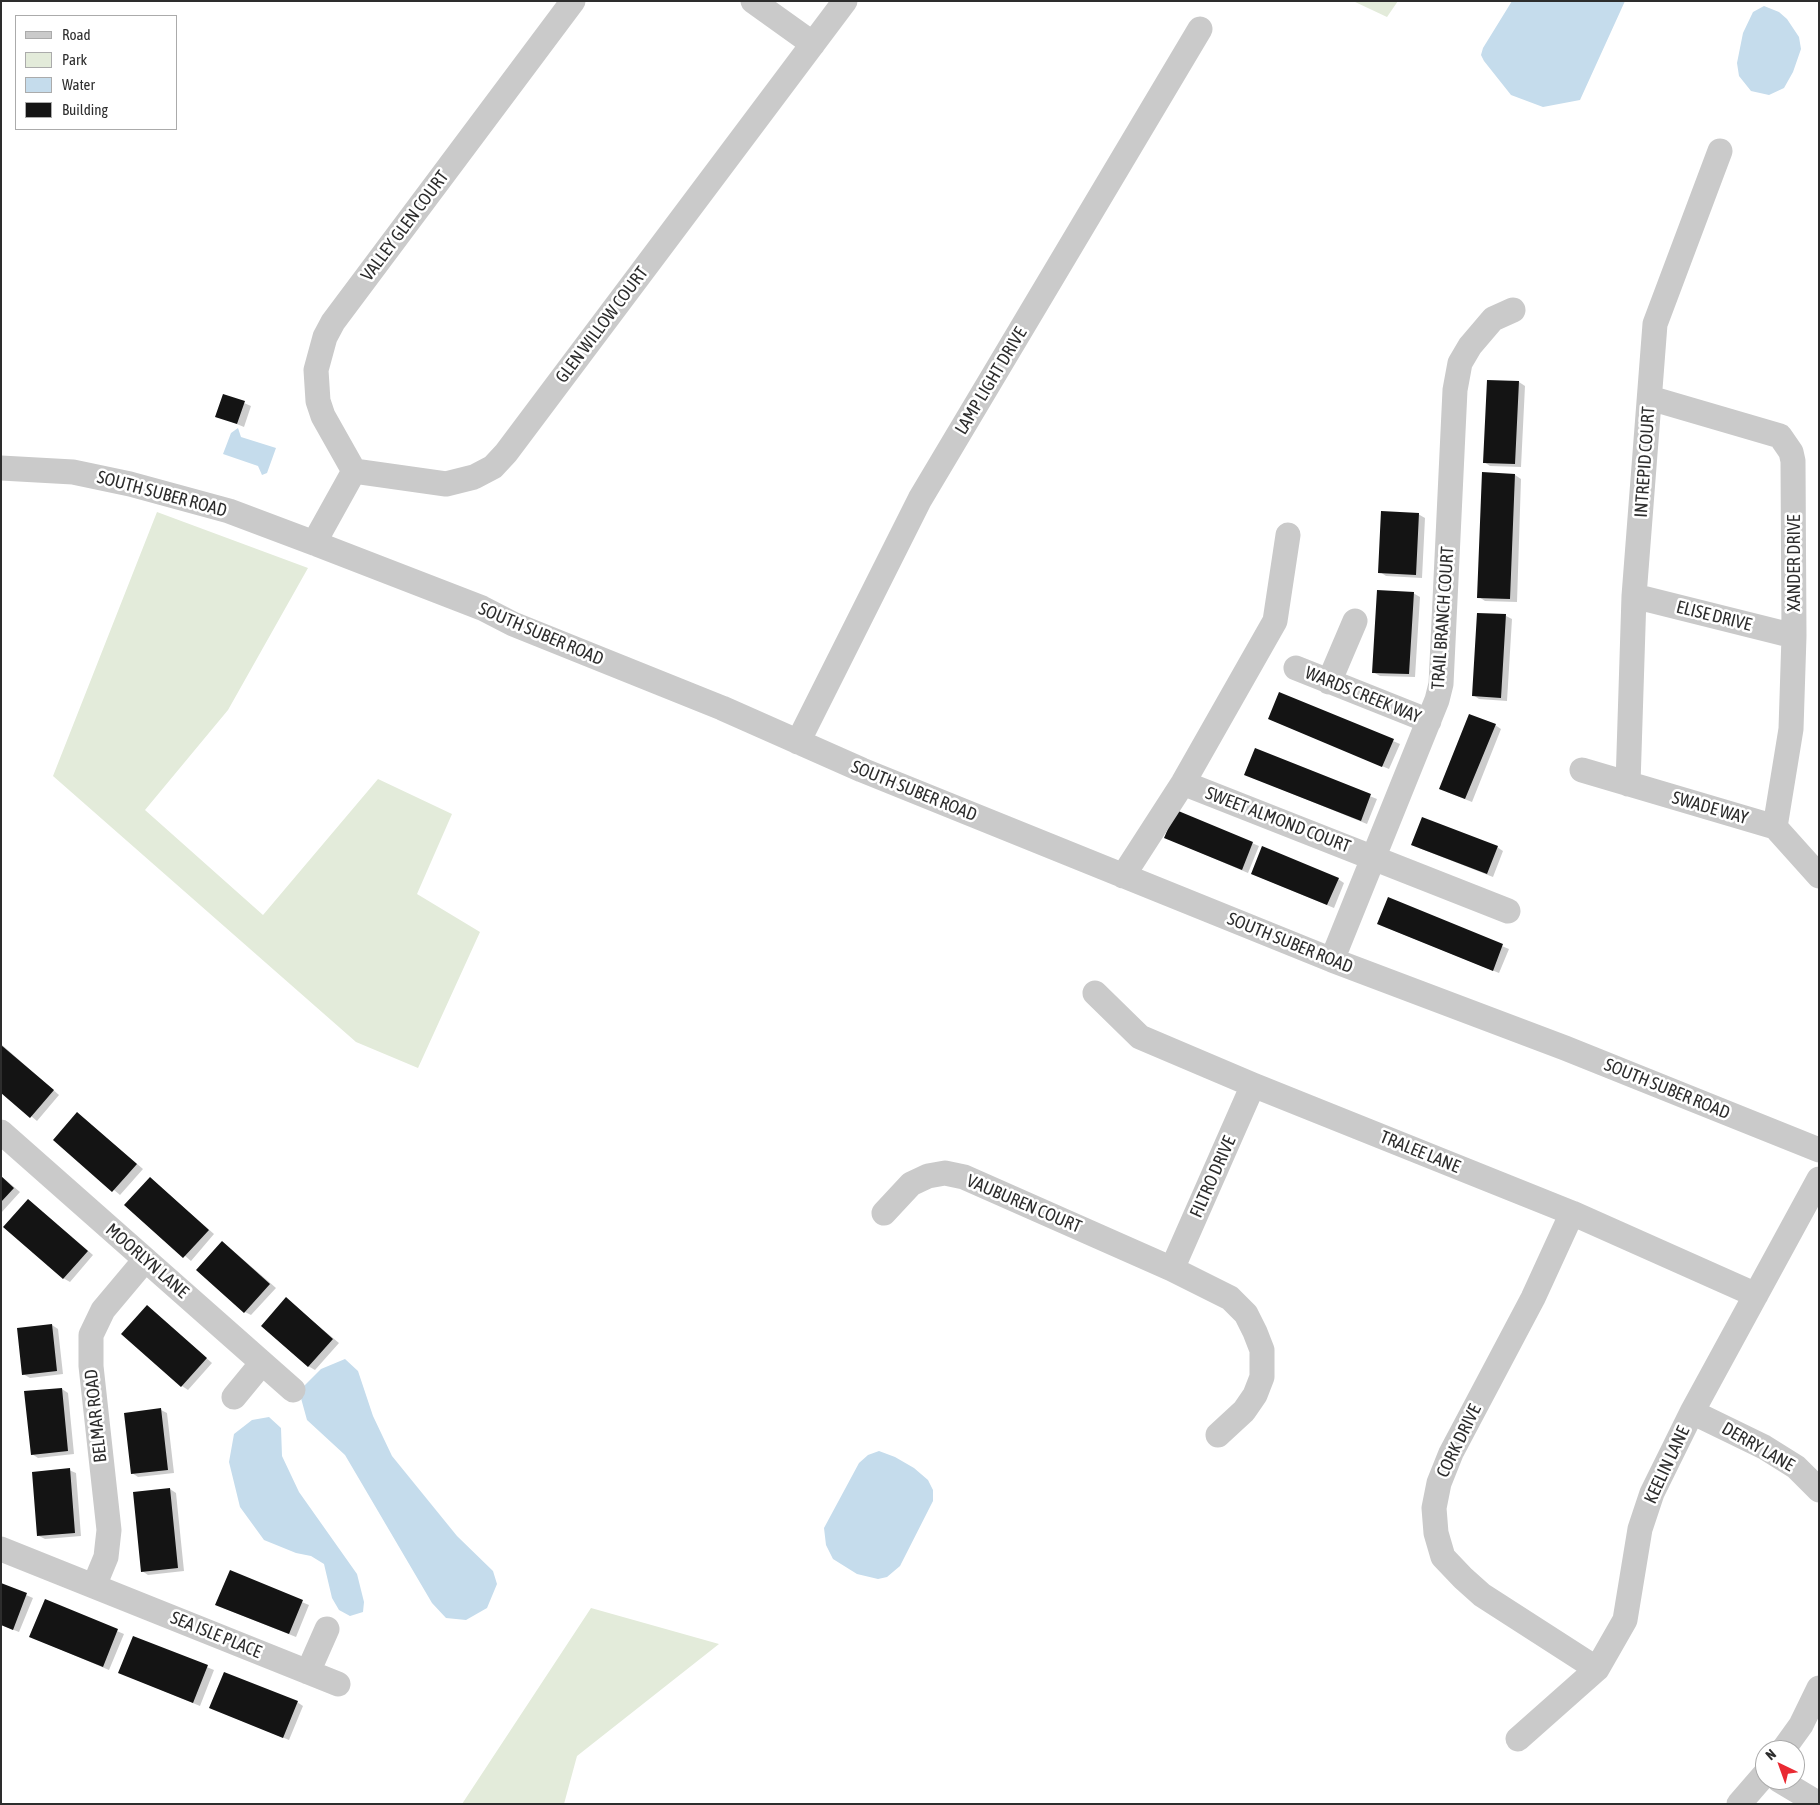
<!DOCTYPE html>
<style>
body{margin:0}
#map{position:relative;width:1820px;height:1805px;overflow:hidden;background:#fff;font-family:"Asap Condensed",sans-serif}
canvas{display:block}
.frame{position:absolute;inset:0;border:2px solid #2d2d2d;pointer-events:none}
.legend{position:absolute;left:15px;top:15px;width:162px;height:115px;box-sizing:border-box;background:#fff;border:1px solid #ababab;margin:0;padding:6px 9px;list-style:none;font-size:15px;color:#2d2d2d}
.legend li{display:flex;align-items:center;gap:10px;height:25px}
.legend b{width:25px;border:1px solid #ababab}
.north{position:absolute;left:1755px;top:1740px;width:50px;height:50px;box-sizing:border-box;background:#fff;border:1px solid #ababab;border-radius:50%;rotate:318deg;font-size:14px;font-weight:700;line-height:20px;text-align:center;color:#2d2d2d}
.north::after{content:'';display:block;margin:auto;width:18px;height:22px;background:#e92a33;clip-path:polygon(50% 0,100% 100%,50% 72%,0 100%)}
</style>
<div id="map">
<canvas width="1820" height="1805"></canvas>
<div class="frame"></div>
<ul class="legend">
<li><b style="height:6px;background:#cacaca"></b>Road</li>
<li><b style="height:14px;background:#e3ebda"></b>Park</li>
<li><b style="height:14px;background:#c5dcec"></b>Water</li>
<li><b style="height:14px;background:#141414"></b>Building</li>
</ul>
<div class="north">N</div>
</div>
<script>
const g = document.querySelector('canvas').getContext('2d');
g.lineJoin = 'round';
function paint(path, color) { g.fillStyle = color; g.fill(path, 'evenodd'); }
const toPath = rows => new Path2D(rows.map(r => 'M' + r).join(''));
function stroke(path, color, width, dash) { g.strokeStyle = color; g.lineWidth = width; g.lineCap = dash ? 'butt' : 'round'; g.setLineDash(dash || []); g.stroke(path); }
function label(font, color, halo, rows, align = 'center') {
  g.font = font + ' "Asap Condensed",sans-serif'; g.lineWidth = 5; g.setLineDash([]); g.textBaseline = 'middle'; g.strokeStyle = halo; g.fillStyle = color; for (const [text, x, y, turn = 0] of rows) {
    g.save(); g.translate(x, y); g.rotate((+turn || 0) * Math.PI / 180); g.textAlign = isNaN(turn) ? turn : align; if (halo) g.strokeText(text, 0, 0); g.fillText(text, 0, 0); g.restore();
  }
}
const green = toPath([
 [1353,1,1398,1,1387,17],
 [157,512,308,568,228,710,145,810,263,915,378,779,452,814,417,894,480,932,418,1068,356,1042,53,776],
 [591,1608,719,1644,577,1756,564,1804,462,1804]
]);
const water = toPath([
 [1512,1,1625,1,1580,100,1543,107,1511,95,1484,61,1481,55,1483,48],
 [1764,6,1779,12,1787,19,1799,37,1801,49,1793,72,1784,88,1769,95,1751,91,1739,76,1737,63,1743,33,1753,12],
 [238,428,241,437,276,448,267,473,262,475,258,466,223,454,231,433],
 [345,1359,358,1371,373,1416,392,1456,457,1536,493,1571,497,1584,487,1608,466,1620,446,1618,432,1603,345,1455,307,1420,299,1391,321,1369],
 [269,1417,281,1428,282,1456,299,1492,357,1574,364,1602,363,1612,350,1616,339,1610,332,1598,324,1564,311,1556,296,1553,264,1540,240,1507,229,1462,234,1434,252,1420],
 [879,1451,895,1457,914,1468,928,1480,933,1490,933,1501,900,1566,887,1577,878,1579,857,1574,833,1559,826,1545,824,1528,859,1463,868,1455]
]);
const shadow = toPath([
 [1519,382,1525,386,1521,467,1490,466,1484,462],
 [244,403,251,406,244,427,217,416],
 [1515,475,1521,479,1517,602,1485,601,1479,597],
 [1418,514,1425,518,1422,578,1386,576,1380,572],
 [1413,593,1420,597,1415,677,1380,676,1373,672],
 [1506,616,1512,619,1507,701,1479,699,1473,695],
 [1269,719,1393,741,1400,744,1389,769],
 [1495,725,1501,729,1472,802,1447,792],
 [1256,750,1377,799,1367,824,1246,775],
 [1177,812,1259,846,1248,873,1166,838],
 [1497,847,1503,851,1493,877,1419,848],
 [1252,874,1338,879,1344,883,1334,908],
 [1389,899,1509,949,1499,973,1385,927],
 [1,1044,59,1095,37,1121,1,1091],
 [78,1114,143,1169,120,1195,55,1140],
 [1,1176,20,1192,1,1213],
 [150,1178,214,1234,191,1261,126,1205],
 [29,1200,93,1255,70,1282,63,1278],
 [223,1242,276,1288,251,1315,245,1312],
 [286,1299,339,1343,315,1370,308,1366],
 [147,1306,212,1363,188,1390,182,1386],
 [52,1325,58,1329,63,1374,30,1378,23,1374],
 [62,1389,68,1393,74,1454,38,1458,32,1454],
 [161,1410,167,1413,174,1473,138,1477,132,1473],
 [69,1470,76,1473,81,1536,45,1539,39,1536],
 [170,1489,176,1493,184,1571,148,1575,142,1571],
 [230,1572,309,1605,296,1637,223,1608],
 [1,1584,33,1598,19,1632,1,1625],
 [45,1601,124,1634,109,1670,31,1637],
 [134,1637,214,1670,200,1706,120,1673],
 [297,1702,303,1706,289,1740,211,1708]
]);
const building = toPath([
 [1487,380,1519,381,1515,464,1483,463],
 [223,394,245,401,237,424,215,417],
 [1482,472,1515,474,1510,599,1477,598],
 [1381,511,1419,513,1416,575,1378,573],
 [1377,590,1414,592,1409,674,1372,673],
 [1477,613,1506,614,1501,698,1472,696],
 [1279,692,1394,739,1382,767,1268,719],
 [1469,714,1496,724,1465,799,1439,789],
 [1255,748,1371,794,1361,821,1244,775],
 [1176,810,1253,842,1242,870,1164,838],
 [1422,817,1498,846,1487,874,1411,845],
 [1262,846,1339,878,1327,905,1251,874],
 [1388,897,1503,944,1493,971,1377,924],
 [1,1045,54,1090,30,1118,1,1093],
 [77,1112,137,1164,112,1192,53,1140],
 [1,1176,14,1188,1,1202],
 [150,1177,209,1230,183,1258,124,1205],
 [28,1199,88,1251,63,1279,3,1227],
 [222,1241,270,1284,244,1313,196,1270],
 [286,1297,333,1339,308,1367,261,1326],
 [147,1305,207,1358,181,1387,121,1334],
 [52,1324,57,1371,22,1375,17,1328],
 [62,1388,68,1451,31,1455,24,1391],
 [161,1408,168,1470,131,1474,124,1413],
 [70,1468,75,1533,37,1536,32,1472],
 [170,1488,178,1568,141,1572,133,1492],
 [230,1570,303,1600,289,1634,215,1605],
 [1,1583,27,1593,13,1630,1,1625],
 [45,1599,118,1629,103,1667,29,1637],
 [133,1636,208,1665,193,1703,118,1673],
 [224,1672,298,1701,283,1738,209,1708]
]);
const minor = toPath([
 [753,1,813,44],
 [1650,398,1780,436,1791,452,1793,461,1794,636,1791,729,1775,827],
 [1,468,73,472,130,484,229,511,314,543,482,608,513,624,722,708,862,770,1332,960,1565,1048,1819,1150],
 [354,471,323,416,318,401,316,370,325,337,333,322,573,1],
 [314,543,354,471,446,484,474,477,493,467,506,453,845,1],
 [1634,596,1794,636],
 [1296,668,1429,721],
 [1329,682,1355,621],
 [798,742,920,499,1200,29],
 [1582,770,1775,827,1819,876],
 [1183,783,1508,911],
 [1628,784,1634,596,1655,324,1720,151],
 [1123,876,1183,783,1275,621,1288,535],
 [1332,960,1437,700,1441,684,1455,390,1460,363,1470,346,1493,319,1513,310],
 [1095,993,1140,1037,1253,1085,1572,1213,1756,1295],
 [1,1132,293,1390],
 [884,1213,911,1184,928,1176,945,1173,964,1177,1172,1269,1230,1298,1246,1314,1255,1332,1262,1350,1262,1377,1255,1395,1244,1411,1218,1435],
 [1572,1213,1533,1298,1451,1453,1439,1483,1434,1508,1436,1533,1443,1557,1463,1578,1482,1595,1597,1669],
 [1172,1269,1253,1085],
 [234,1397,262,1363],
 [1692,1412,1764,1447,1796,1467,1819,1490],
 [1,1549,338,1684],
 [94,1586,106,1557,109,1530,91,1366,91,1335,103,1310,145,1260],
 [308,1672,327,1629],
 [1518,1739,1597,1669,1625,1620,1640,1529,1652,1493,1692,1412,1819,1179],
 [1783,1750,1801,1725,1819,1688],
 [1779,1780,1819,1804],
 [1739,1804,1765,1774]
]);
const streetNames = [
 ["VALLEY GLEN COURT",405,226,-53],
 ["GLEN WILLOW COURT",602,325,-53],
 ["LAMP LIGHT DRIVE",991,381,-59],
 ["INTREPID COURT",1645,462,-86],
 ["SOUTH SUBER ROAD",162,494,15],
 ["XANDER DRIVE",1794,563,-90],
 ["ELISE DRIVE",1714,616,14],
 ["TRAIL BRANCH COURT",1443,618,-86],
 ["SOUTH SUBER ROAD",541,634,23],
 ["WARDS CREEK WAY",1363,695,22],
 ["SOUTH SUBER ROAD",914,791,22],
 ["SWADE WAY",1710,808,16],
 ["SWEET ALMOND COURT",1278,820,21],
 ["SOUTH SUBER ROAD",1290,943,22],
 ["SOUTH SUBER ROAD",1667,1089,22],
 ["TRALEE LANE",1420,1152,22],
 ["FILTRO DRIVE",1213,1177,-66],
 ["VAUBUREN COURT",1024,1204,23],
 ["MOORLYN LANE",147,1261,41],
 ["BELMAR ROAD",96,1416,-96],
 ["CORK DRIVE",1459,1441,-64],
 ["DERRY LANE",1758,1447,30],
 ["KEELIN LANE",1667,1465,-65],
 ["SEA ISLE PLACE",216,1635,22]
];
paint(green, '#e3ebda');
paint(water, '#c5dcec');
paint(shadow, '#0003');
paint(building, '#141414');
stroke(minor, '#cacaca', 25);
label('18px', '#2d2d2d', '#fff', streetNames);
</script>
